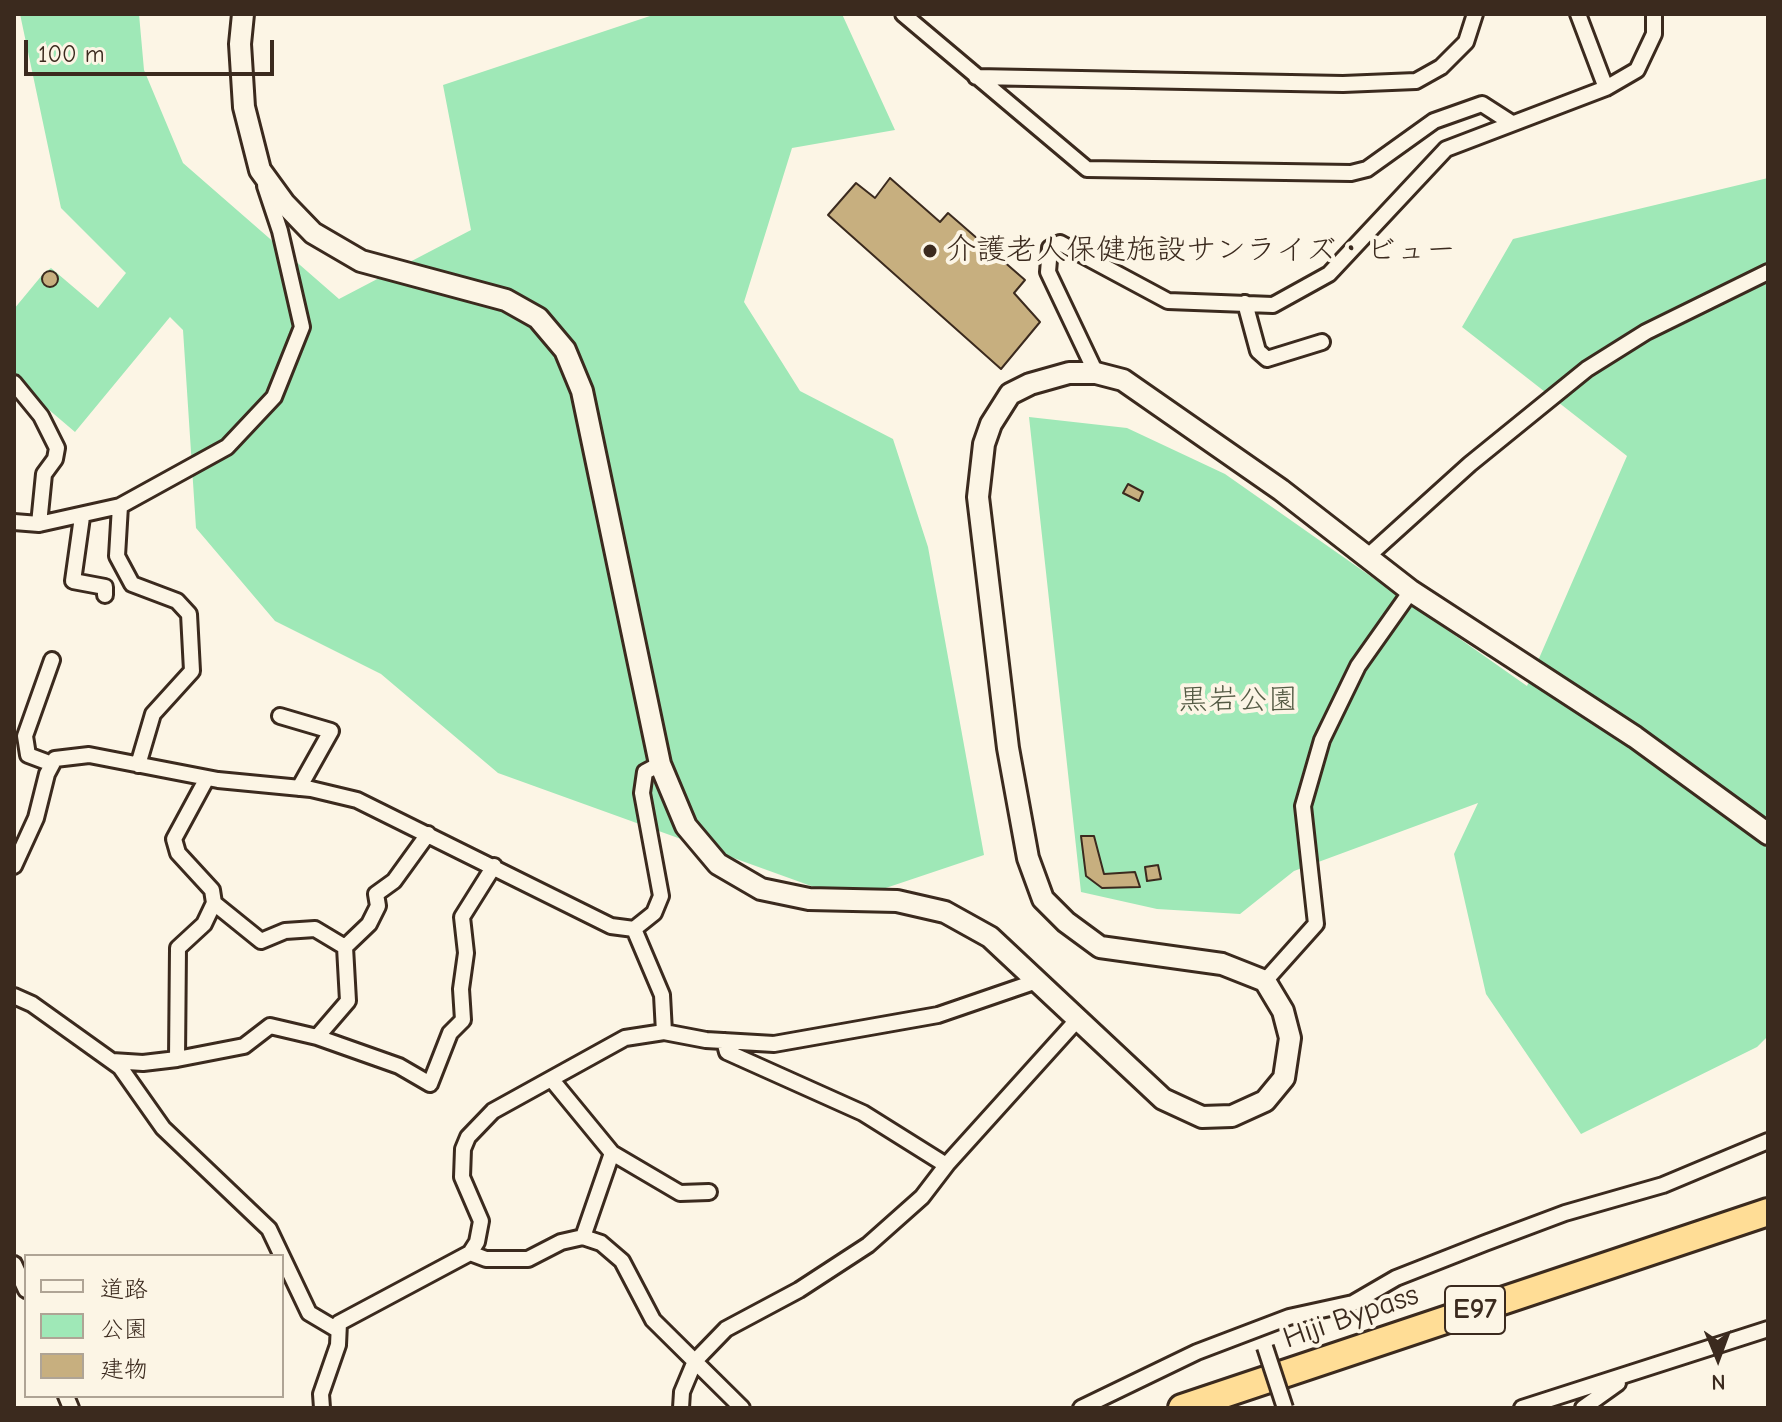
<!DOCTYPE html>
<meta charset="utf-8">
<style>
body{margin:0}
#map{position:relative;width:1782px;height:1422px;overflow:hidden;background:#fcf5e5;font-family:"Comic Neue","Klee One",sans-serif}
canvas{display:block}
.frame{position:absolute;inset:0;border:16px solid #3b2a1e;pointer-events:none}
.legend{position:absolute;left:24px;top:1254px;width:260px;height:144px;box-sizing:border-box;background:#fcf5e5;border:2px solid #afa495;margin:0;padding:10px 14px;list-style:none;font-size:24px;color:#3b2a1e}
.legend li{display:flex;align-items:center;gap:16px;height:40px}
.legend b{width:40px;border:2px solid #afa495}
.north{position:absolute;left:1678px;top:1318px;width:80px;height:80px;-webkit-text-stroke:6px #fcf5e5;paint-order:stroke;rotate:179deg;font-size:22px;font-weight:700;line-height:32px;text-align:center;color:#3b2a1e}
.north::after{content:'';display:block;margin:auto;width:28px;height:36px;background:#3b2a1e;clip-path:polygon(50% 0,100% 100%,50% 72%,0 100%)}
.scale{position:absolute;left:24px;top:40px;width:250px;height:36px;box-sizing:border-box;border:4px solid #3b2a1e;border-top:0;padding-left:10px;font-size:24px;line-height:28px;white-space:nowrap;color:#3b2a1e;-webkit-text-stroke:6px #fcf5e5;paint-order:stroke}
</style>
<div id="map">
<canvas width="1782" height="1422"></canvas>
<div class="frame"></div>
<ul class="legend">
<li><b style="height:10px;background:#fcf5e5"></b>道路</li>
<li><b style="height:22px;background:#9fe8b7"></b>公園</li>
<li><b style="height:22px;background:#c7af7f"></b>建物</li>
</ul>
<div class="north">N</div>
<div class="scale">100 m</div>
</div>
<script>
const g = document.querySelector('canvas').getContext('2d');
g.lineJoin = 'round';
function paint(path, color) { g.fillStyle = color; g.fill(path, 'evenodd'); }
const toPath = rows => new Path2D(rows.map(r => 'M' + r).join(''));
function stroke(path, color, width, dash) { g.strokeStyle = color; g.lineWidth = width; g.lineCap = dash ? 'butt' : 'round'; g.setLineDash(dash || []); g.stroke(path); }
function label(font, color, halo, rows, align = 'center') {
  g.font = font + ' "Comic Neue","Klee One",sans-serif'; g.lineWidth = 8; g.setLineDash([]); g.textBaseline = 'middle'; g.strokeStyle = halo; g.fillStyle = color; for (const [text, x, y, turn = 0] of rows) {
    g.save(); g.translate(x, y); g.rotate((+turn || 0) * Math.PI / 180); g.textAlign = isNaN(turn) ? turn : align; if (halo) g.strokeText(text, 0, 0); g.fillText(text, 0, 0); g.restore();
  }
}
const green = toPath([
 [20,14,139,14,144,70,183,163,339,299,471,230,443,85,650,16,842,14,895,130,792,148,744,302,800,391,893,439,928,547,984,855,850,900,498,773,381,674,275,621,196,528,183,330,170,317,75,432,14,380,14,309,43,274,51,268,98,308,126,273,61,208],
 [1768,178,1768,1036,1757,1047,1581,1134,1486,994,1454,854,1478,803,1294,871,1240,914,1157,909,1081,892,1029,417,1127,428,1225,474,1527,686,1627,456,1462,327,1513,239]
]);
const building = toPath([
 [890,178,940,222,948,213,1025,280,1014,293,1040,322,1001,369,828,215,856,183,875,198,890,178],
 '42 279a8 8 0 1 1 16 0a8 8 0 1 1-16 0Z',
 [1128,484,1143,492,1139,501,1123,493,1128,484],
 [1081,836,1094,836,1104,874,1135,872,1140,887,1102,888,1086,876,1081,836],
 [1158,865,1161,879,1147,881,1145,867,1158,865]
]);
const street = toPath([
 [903,14,1087,169,1351,173,1367,169,1434,121,1482,104,1510,122],
 [1578,14,1606,88],
 [976,77,1343,84,1416,81,1441,67,1466,42,1475,14],
 [1245,303,1258,351,1267,359,1322,342],
 [1096,373,1048,272,1050,248,1060,243,1168,301,1273,305,1329,274,1446,149,1606,88,1637,70,1654,34,1654,14],
 [14,383,41,416,57,448,55,459,44,474,39,524],
 [120,506,227,447,274,397,302,327,280,231,265,186],
 [82,517,73,581,105,587,105,595],
 [14,522,39,524,120,506,117,556,132,584,177,601,189,614,192,671,153,714,138,765],
 [1367,557,1470,464,1587,369,1646,332,1768,272],
 [52,660,25,736,28,755,52,764],
 [280,716,331,731,299,788],
 [207,778,174,839,178,853,212,890,214,903,261,941,285,931,315,929,345,947],
 [428,834,394,881,376,894,378,906,369,924,345,947,348,1001,317,1037,399,1066,430,1084,450,1033,463,1020,461,989,466,953,462,917,494,866],
 [14,866,36,818,47,774,55,759,89,755,218,780,311,789,357,800,611,926,634,929,654,913,661,896,642,793,645,772,660,764],
 [634,929,662,995,664,1032],
 [1265,981,1316,924,1303,806,1322,740,1358,666,1411,591],
 [14,996,32,1004,120,1067,163,1128,269,1229,309,1313,336,1329],
 [724,1041,727,1052,863,1113,946,1165],
 [177,1059,244,1046,270,1026,317,1037],
 [112,1061,143,1063,177,1059,178,948,204,924,214,903],
 [552,1080,612,1153,680,1193,709,1192],
 [583,1237,612,1153],
 [470,1253,477,1242,481,1221,462,1177,463,1149,468,1137,493,1111,625,1038,664,1032,706,1040,774,1044,938,1015,1037,981],
 [14,1264,26,1290],
 [66,1396,71,1408],
 [322,1408,321,1394,338,1345,339,1323,470,1253,486,1259,528,1259,561,1242,583,1237,601,1243,622,1261,653,1320,742,1408],
 [681,1408,682,1392,695,1361,726,1329,799,1290,868,1245,922,1197,948,1163,1078,1019],
 [1081,1408,1197,1352,1289,1317,1353,1303,1396,1278,1485,1243,1565,1213,1663,1185,1768,1141],
 [1522,1408,1768,1329],
 [1583,1408,1618,1383]
]);
const secondary = toPath([
 [243,14,240,44,244,107,260,170,284,203,313,233,361,261,506,300,538,318,565,350,582,391,660,764,686,826,718,864,761,889,809,899,897,901,945,912,990,937,1163,1099,1202,1117,1232,1116,1265,1101,1284,1078,1290,1038,1283,1011,1265,981,1222,964,1100,947,1066,922,1043,899,1028,858,1008,748,978,497,984,444,991,424,1010,394,1030,384,1069,373,1096,373,1123,380,1281,490,1411,591,1635,737,1768,834]
]);
const highway = toPath([
 [1182,1408,1768,1212]
]);
const streetBridge = toPath([
 [1265,1347,1285,1408]
]);
const markers = [
 [930,251,8,"#3b2a1e"]
];
const shields = [
 [1475,1310,60]
];
const shieldNames = [
 ["E97",1475,1310]
];
const poiNames = [
 ["介護老人保健施設サンライズ・ビュー",946,251]
];
const parkNames = [
 ["黒岩公園",1238,701]
];
const streetNames = [
 ["Hiji Bypass",1351,1317,-19]
];
paint(green, '#9fe8b7');
paint(building, '#c7af7f');
stroke(building, '#3b2a1e', 2);
stroke(street, '#3b2a1e', 20);
stroke(secondary, '#3b2a1e', 26);
stroke(highway, '#3b2a1e', 32);
stroke(street, '#fcf5e5', 14);
stroke(secondary, '#fcf5e5', 20);
stroke(highway, '#ffdd96', 26);
stroke(streetBridge, '#3b2a1e', 20, []);
stroke(streetBridge, '#fcf5e5', 14);
for (const [x, y, r, color] of markers) { const dot = new Path2D(); dot.arc(x, y, r, 0, 2 * Math.PI); g.fillStyle = color; g.fill(dot); stroke(dot, '#fcf5e5', 3); }
for (const [x, y, w] of shields) { const box = new Path2D(); box.roundRect(x - w / 2, y - 24, w, 48, 6); g.fillStyle = '#fcf5e5'; g.fill(box); stroke(box, '#3b2a1e', 2); }
label('bold 28px', '#3b2a1e', null, shieldNames);
label('30px', '#3b2a1e', '#fcf5e5', poiNames, 'left');
label('30px', '#545a44', '#fcf5e5', parkNames);
label('30px', '#3b2a1e', '#fcf5e5', streetNames);
</script>
